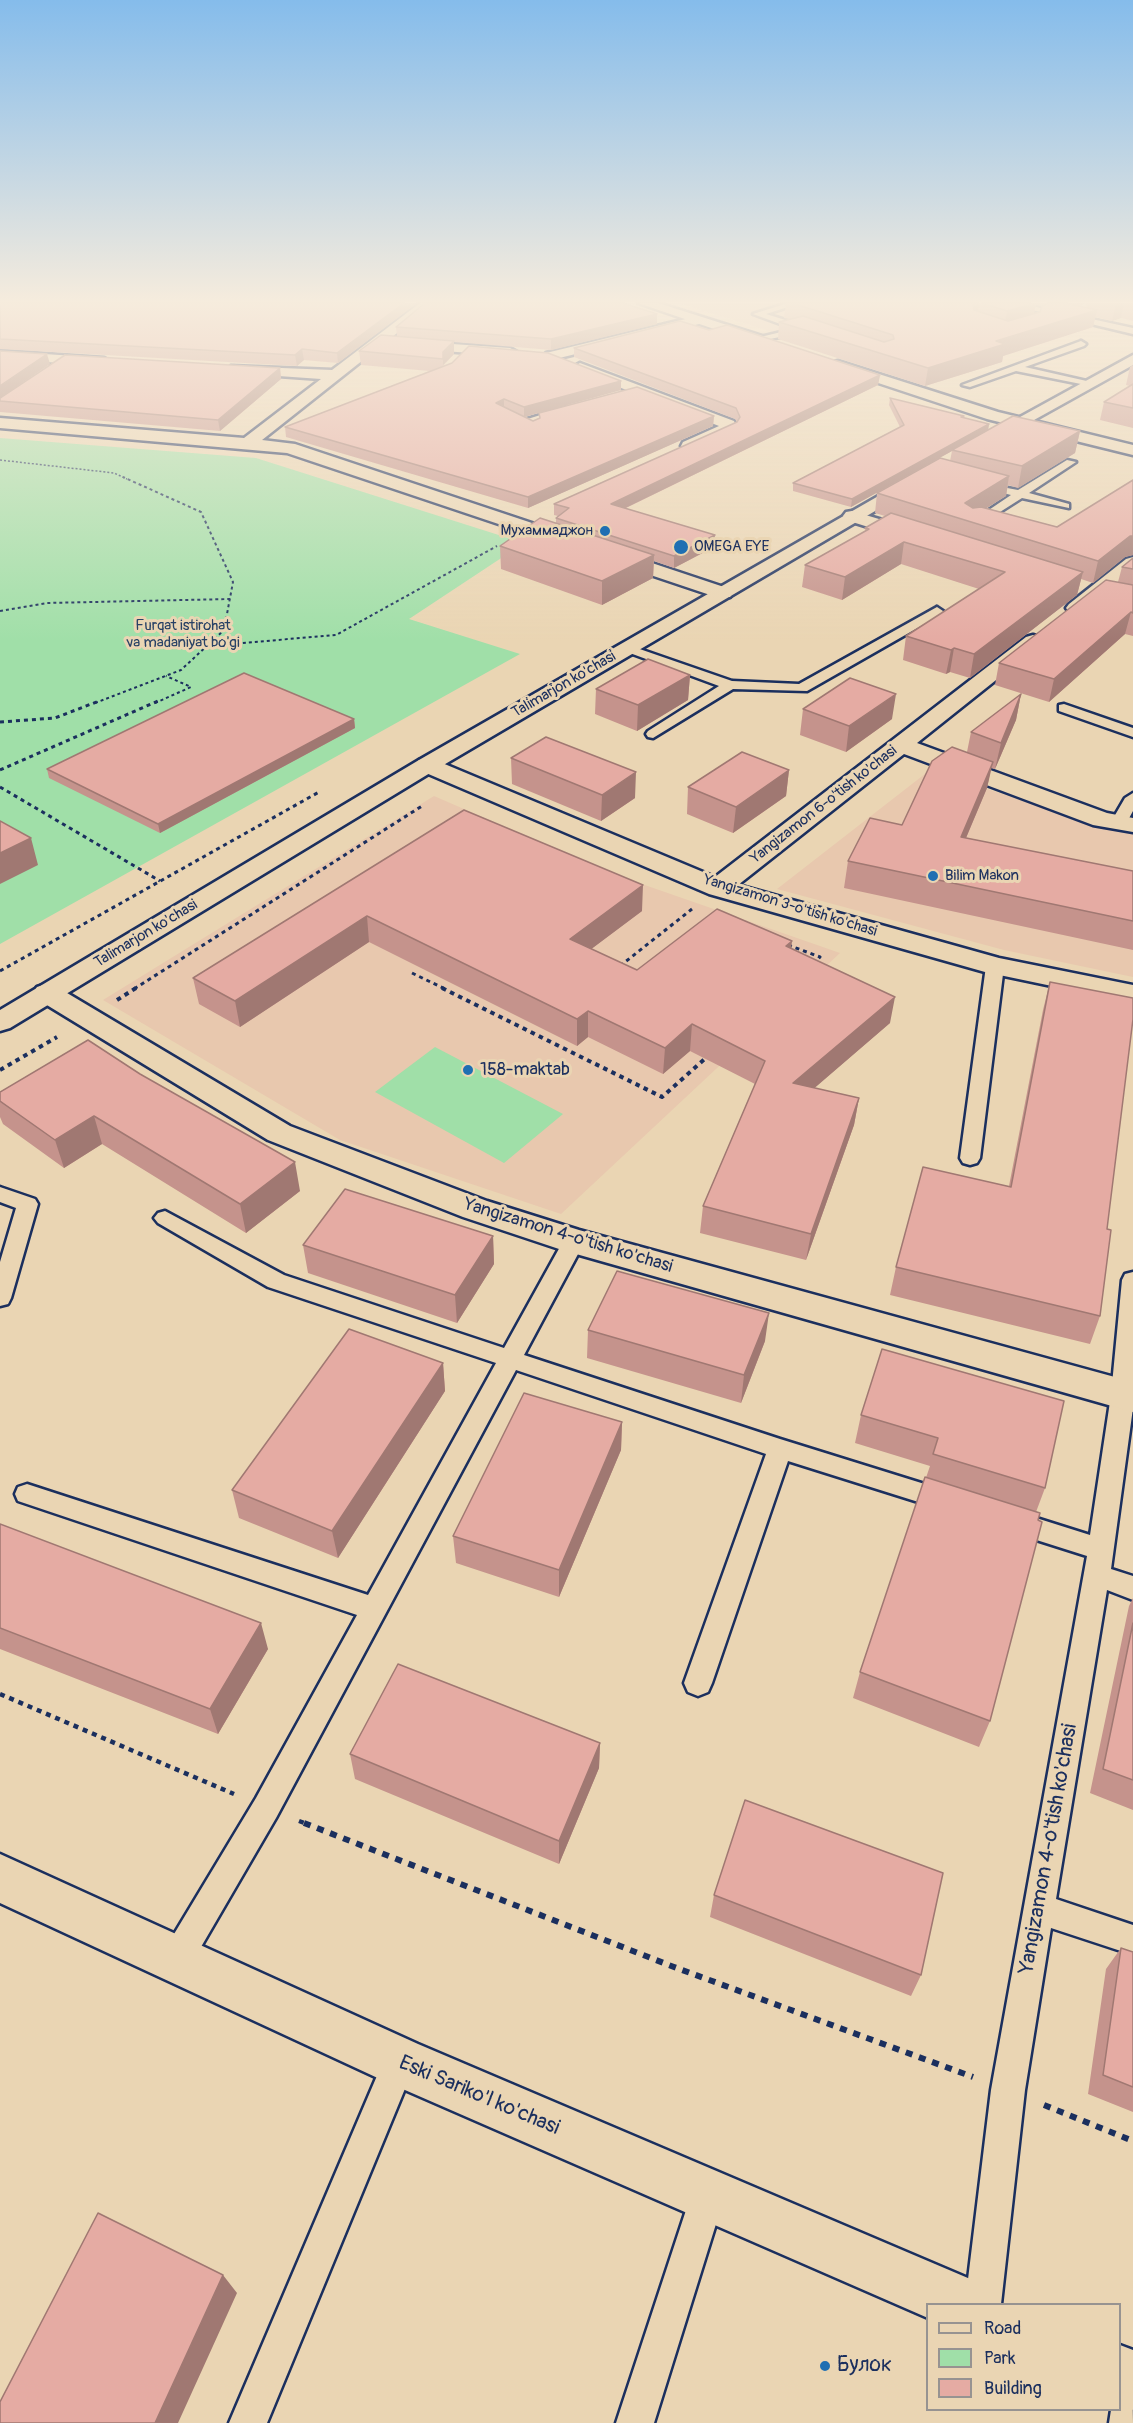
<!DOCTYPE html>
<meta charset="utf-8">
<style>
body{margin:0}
#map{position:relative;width:1133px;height:2423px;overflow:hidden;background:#ead5b3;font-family:Pangolin,sans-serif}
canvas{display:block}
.legend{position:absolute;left:926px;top:2303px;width:195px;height:108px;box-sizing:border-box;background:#ead5b3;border:2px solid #979391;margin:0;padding:8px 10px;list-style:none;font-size:18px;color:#1b2f5e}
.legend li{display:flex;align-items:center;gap:12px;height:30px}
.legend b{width:30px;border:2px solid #979391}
</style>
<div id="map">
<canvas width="1133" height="2423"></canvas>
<ul class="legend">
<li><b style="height:8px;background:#ead5b3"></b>Road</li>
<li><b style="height:16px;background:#a0dfa8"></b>Park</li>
<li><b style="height:16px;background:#e5aba3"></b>Building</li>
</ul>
</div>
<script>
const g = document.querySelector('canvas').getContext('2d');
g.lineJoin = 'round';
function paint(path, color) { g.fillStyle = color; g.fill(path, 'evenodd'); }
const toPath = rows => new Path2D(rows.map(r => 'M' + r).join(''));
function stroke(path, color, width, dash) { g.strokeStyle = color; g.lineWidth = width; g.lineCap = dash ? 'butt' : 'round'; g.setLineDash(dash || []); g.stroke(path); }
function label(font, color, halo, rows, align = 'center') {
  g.font = font + ' Pangolin,sans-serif'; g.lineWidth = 6; g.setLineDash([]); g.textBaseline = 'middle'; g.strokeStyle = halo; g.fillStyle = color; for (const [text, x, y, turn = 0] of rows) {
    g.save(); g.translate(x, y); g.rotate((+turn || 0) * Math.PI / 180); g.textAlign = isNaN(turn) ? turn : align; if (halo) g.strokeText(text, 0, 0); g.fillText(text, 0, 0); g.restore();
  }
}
const built = toPath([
 [678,303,896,303,877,364],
 [930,770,1108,829,1133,834,1133,977,1004,950,777,889],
 [434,796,616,875,840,953,561,1214,340,1140,103,1000]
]);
const green = toPath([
 [0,438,256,458,524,543,409,619,520,654,0,944],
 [435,1047,563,1114,504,1163,375,1092]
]);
const pathFar5 = toPath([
 [0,460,114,473,127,479]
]);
const pathFar4 = toPath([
 [0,611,47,603,230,599],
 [207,646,336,635,497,546],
 [95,703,181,670,224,630,233,582,201,512,123,477],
 [155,703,191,687,166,676]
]);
const pathFar3 = toPath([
 [0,722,55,718,99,701],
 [0,770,158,701],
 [0,787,160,881],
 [788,945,820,957,813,963],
 [620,966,692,909],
 [0,971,319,792],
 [412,973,445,989],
 [134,989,422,806]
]);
const pathFar2 = toPath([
 [442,988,662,1097,708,1056],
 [117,1000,136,988],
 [0,1070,57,1037]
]);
const pathFar1 = toPath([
 [0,1694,234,1794],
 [299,1821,307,1824]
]);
const path = toPath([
 [304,1823,674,1967,973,2077],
 [1044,2105,1133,2141]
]);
const service = toPath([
 [788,303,794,305,766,314,808,327,808,331,756,342,756,338,794,329,753,314,788,303],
 [1003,303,1018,303,1133,328,1133,334,1003,303],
 [1081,341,1086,344,1084,346,1025,367,1091,382,1091,386,1016,371,970,387,962,385,1081,341],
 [566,407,570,408,570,412,523,425,518,422,566,407],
 [1067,460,1076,462,1029,493,1069,504,1069,508,1022,498,978,526,968,524,1011,495,975,486,975,482,1018,490,1067,460],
 [937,607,943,611,942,614,807,691,733,689,653,738,648,737,646,734,648,731,719,686,619,649,626,645,631,646,732,681,799,684,937,607],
 [1064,704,1133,728,1133,737,1059,711,1059,705,1064,704],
 [1133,793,1133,811,1127,822,1125,825,1113,825,1111,822,1125,798,1133,793],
 [995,961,1004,966,980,1158,977,1163,970,1165,963,1163,960,1158,986,966,995,961],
 [0,1187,35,1199,38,1204,11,1298,8,1304,0,1306,0,1262,16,1208,0,1202,0,1187],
 [165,1211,284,1275,504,1348,566,1236,574,1233,582,1236,585,1241,524,1355,780,1439,947,1491,956,1494,959,1501,956,1508,947,1511,788,1461,712,1683,708,1692,698,1696,688,1692,684,1683,766,1454,516,1370,276,1818,187,1971,176,1976,165,1971,160,1960,165,1949,256,1798,357,1615,18,1501,15,1494,18,1487,27,1484,368,1595,496,1363,268,1287,158,1223,154,1218,158,1213,165,1211],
 [1133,1272,1133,1408,1111,1569,1133,1576,1133,1600,1107,1590,1056,1899,1133,1925,1133,1955,1051,1928,1025,2090,1001,2304,965,2304,991,2090,1087,1556,1005,1530,1001,1522,1005,1514,1014,1511,1090,1535,1111,1395,1122,1280,1125,1274,1133,1272],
 [400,2046,412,2050,416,2062,267,2423,229,2423,388,2050,400,2046],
 [708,2178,720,2183,725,2195,654,2423,616,2423,691,2195,696,2183,708,2178],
 [1132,2363,1133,2423,1109,2423,1111,2410,1120,2410,1120,2368,1132,2363]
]);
const minor = toPath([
 [420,303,435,303,262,440,295,444,730,589,733,593,730,597,716,597,287,453,0,428,0,418,244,438,321,379,236,373,229,369,231,366,332,370,420,303],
 [698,316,705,320,703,323,551,360,544,356,546,353,698,316],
 [409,341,510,348,517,352,510,356,404,348,402,345,409,341],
 [0,351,104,358,111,362,104,366,0,359,0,351],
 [1133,355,1133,365,1025,425,1013,425,1011,422,1133,355],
 [580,363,734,421,737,428,695,450,683,450,681,446,683,442,719,426,575,370,573,367,580,363],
 [852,511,923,532,925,536,916,542,846,520,843,516,846,512,852,511],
 [1133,557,1133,572,1083,612,1069,612,1066,608,1069,604,1126,559,1133,557],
 [1033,635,1040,637,1043,641,1040,645,917,743,1107,813,1133,818,1133,832,1093,825,904,754,738,885,999,958,1133,985,1133,1003,985,972,709,894,419,770,415,765,419,760,435,760,715,877,1026,637,1033,635],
 [47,984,57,987,290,1126,487,1201,579,1230,1133,1382,1133,1412,562,1250,463,1217,268,1140,37,999,33,993,37,987,47,984]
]);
const tertiary = toPath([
 [915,475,921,476,924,480,921,484,435,770,10,1028,0,1031,0,1010,419,760,915,475],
 [0,1854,418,2044,982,2284,990,2304,928,2304,928,2318,382,2080,0,1903,0,1854],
 [1120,2345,1133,2350,1133,2410,1120,2404,1120,2345]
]);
const secondary = toPath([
 [638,303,658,303,768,338,770,341,768,344,758,344,638,303],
 [838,361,998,412,1133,445,1133,455,987,419,833,368,831,365,833,362,838,361]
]);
const wall = toPath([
 [0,303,417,303,338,363,304,360,297,366,0,349],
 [786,303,1085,303,1079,306,1086,308,1087,303,1133,303,1133,321,1121,318,1112,321,1095,317,1093,327,1003,356,1002,362,925,386,778,339,779,322,789,319,784,318],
 [1036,305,1042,306,1040,312,1034,313],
 [657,324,551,350,454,342,454,354,443,366,621,381,621,390,524,417,533,421,539,418,539,413,714,416,713,426,528,508,286,437,285,427,430,371,361,365,359,351,397,336,396,327],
 [709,330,880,375,878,385,626,508,714,547,674,568,654,561,653,578,602,605,501,569,500,546,556,523,556,518,558,516,554,515,554,504,737,422,735,419,574,357,574,348],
 [1133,365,1133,428,1100,420,1104,402,1130,386,1126,385,1130,367],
 [280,368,281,379,220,431,0,412,0,398],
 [890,398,964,416,963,418,989,424,988,429,1080,431,1075,453,1018,488,1008,485,1006,496,986,508,1057,527,1133,480,1133,555,1125,557,1093,583,1081,579,1077,595,970,678,950,672,946,674,903,660,906,636,979,589,901,564,842,600,802,587,805,565,865,531,865,528,885,516,875,513,877,493,950,461,952,451,851,507,793,491,793,483,900,427,889,405],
 [1133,558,1133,636,1125,634,1049,702,995,685,999,663,1118,582,1122,567],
 [690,675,688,700,637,731,595,714,596,689],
 [1021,694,1016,720,995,769,991,768,987,788,966,838,1133,871,1133,950,844,888,848,861,902,825,967,752,971,732],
 [803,709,892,719,846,752,800,735],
 [354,719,355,728,160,833,49,778,47,769],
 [511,758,635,798,601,821,512,784],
 [789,770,786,796,733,833,687,814,688,787],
 [464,810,642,911,591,949,637,970,791,948,890,1023,814,1088,859,1098,854,1125,806,1260,700,1233,703,1206,755,1084,690,1051,663,1074,588,1037,577,1046,369,942,240,1027,199,1004,193,978],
 [1050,982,1107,1229,1100,1316,1090,1344,890,1295,896,1267,1009,1186,1043,1010],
 [88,1040,300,1191,246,1233,102,1144,64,1168,3,1124,0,1117,0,1092],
 [493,1236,494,1264,457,1323,308,1273,303,1245],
 [588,1330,765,1341,741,1403,587,1358],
 [882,1349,1045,1488,1036,1512,990,1721,979,1747,853,1698,860,1672,930,1466,855,1443,861,1415],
 [443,1363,445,1391,338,1558,239,1518,232,1490],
 [622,1422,621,1450,559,1597,456,1563,453,1536],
 [0,1524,268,1649,218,1734,0,1649],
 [1133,1598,1133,1810,1090,1793,1129,1606],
 [600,1743,599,1768,559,1864,355,1779,350,1754],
 [714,1895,921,1975,911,1996,710,1917],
 [1121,1948,1133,1952,1133,2112,1088,2094,1106,1969]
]);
const shadedWall = toPath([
 [404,303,417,303,338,363,337,353],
 [978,303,979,303,977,319,971,322,973,305],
 [1030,303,1036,303,1034,313,1004,328,1007,311],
 [1070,303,1085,303,1068,312],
 [1120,303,1124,303,1121,318,1112,321,1116,304],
 [1097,310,1093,327,1003,356,1002,362,925,386,928,368,996,341],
 [657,314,657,324,551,350,551,339],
 [454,341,454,354,443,365,443,352],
 [302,349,304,360,297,366,295,355],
 [47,354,50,364,0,398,0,386],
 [280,368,281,379,220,431,218,420],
 [880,375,878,385,611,515,611,504],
 [621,381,621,390,524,417,524,407],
 [504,399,504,409,496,403],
 [714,416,713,426,528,508,528,497],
 [989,424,988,431,952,450,952,451,851,507,852,499],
 [1080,431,1075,453,1018,488,1022,466],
 [1009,476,1006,496,966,521,965,503],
 [715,535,714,547,674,568,674,556],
 [1130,536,1133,536,1133,555,1125,557,1093,583,1098,561],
 [904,542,901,564,842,600,845,577],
 [654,555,653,578,602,605,602,581],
 [1083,572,1077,595,970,678,974,654],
 [1131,612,1125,634,1049,702,1054,679],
 [954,648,950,672,946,674,951,650],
 [690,675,688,700,637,731,638,705],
 [896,694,892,719,846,752,849,726],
 [1021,694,1016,720,995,769,1001,743],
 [354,719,355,728,160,833,158,824],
 [993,762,987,788,955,864,961,837],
 [789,770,786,796,733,833,736,807],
 [636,772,635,798,601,821,602,795],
 [31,838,38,865,0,884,0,853],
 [643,885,642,911,570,965,570,939],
 [367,916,369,942,240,1027,235,1001],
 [792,941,789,967,786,946],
 [895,997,890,1023,789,1110,793,1083],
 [588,1011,588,1037,577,1046,577,1019],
 [692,1024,690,1051,663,1074,665,1048],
 [859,1098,854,1125,806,1260,811,1234],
 [94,1116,102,1144,64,1168,55,1140],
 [295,1162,300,1191,246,1233,240,1204],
 [493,1236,494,1264,457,1323,455,1295],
 [769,1313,765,1341,741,1403,744,1375],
 [443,1363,445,1391,338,1558,332,1531],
 [622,1422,621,1450,559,1597,559,1570],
 [261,1623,268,1649,218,1734,210,1709],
 [600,1743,599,1768,559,1864,559,1841],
 [223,2275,237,2293,178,2423,155,2423]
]);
const building = toPath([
 [0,303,404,303,337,353,302,349,295,355,0,339,0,303],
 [425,303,623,303,657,314,551,339,396,327,425,303],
 [792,303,978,303,973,305,974,310,1008,321,1040,312,1042,306,1049,303,1065,303,1097,310,996,341,1005,344,928,368,779,322,803,316,884,342,894,339,893,335,792,303],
 [982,303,1030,303,1029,305,1007,311,982,303],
 [680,321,709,330,727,325,880,375,611,504,715,535,674,556,556,518,569,508,554,504,737,422,740,417,736,408,574,348,680,321],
 [381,335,454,341,443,352,443,359,359,351,381,335],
 [469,346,548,353,621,381,524,407,504,399,496,403,533,421,540,418,539,413,637,387,714,416,528,497,285,427,452,363,469,346],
 [0,351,47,354,0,386,0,351],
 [65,355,280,368,218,420,0,401,0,398,65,355],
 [1133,384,1133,408,1104,402,1133,384],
 [890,398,964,416,961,417,989,424,852,499,793,483,904,425,890,398],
 [1013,416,1080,431,1022,466,952,450,1013,416],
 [940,458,1009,476,965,503,973,508,981,507,1057,527,1133,480,1133,536,1130,536,1098,561,877,493,940,458],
 [891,513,1083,572,974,654,954,648,951,650,906,636,1005,572,904,542,845,577,805,565,869,529,865,528,891,513],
 [540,518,654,555,602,581,500,546,540,518],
 [1133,558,1133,569,1122,567,1133,558],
 [1106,580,1133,585,1133,613,1131,612,1054,679,999,663,1106,580],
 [648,659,690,675,638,705,596,689,648,659],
 [244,673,354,719,158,824,47,769,244,673],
 [850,678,896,694,849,726,803,709,850,678],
 [1021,694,1001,743,971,732,1021,694],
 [546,737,636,772,602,795,511,758,546,737],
 [952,747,993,762,961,837,1133,871,1133,921,848,861,870,818,902,825,932,761,952,747],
 [742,752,789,770,736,807,688,787,742,752],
 [464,810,643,885,570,939,637,970,717,909,792,941,786,946,895,997,793,1083,859,1098,811,1234,703,1206,765,1061,692,1024,665,1048,588,1011,577,1019,367,916,235,1001,193,978,464,810],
 [0,821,31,838,0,853,0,821],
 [1050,982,1133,998,1133,1019,1107,1229,1111,1230,1100,1316,896,1267,923,1167,1011,1187,1050,982],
 [88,1040,140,1074,295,1162,240,1204,94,1116,55,1140,0,1101,0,1092,88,1040],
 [345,1189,493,1236,455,1295,303,1245,345,1189],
 [617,1271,769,1313,744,1375,588,1330,617,1271],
 [349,1329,443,1363,332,1531,232,1490,349,1329],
 [882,1349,1064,1401,1045,1488,933,1454,938,1438,861,1415,882,1349],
 [524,1393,622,1422,559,1570,453,1536,524,1393],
 [925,1477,1040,1513,1038,1520,1042,1522,990,1721,860,1672,925,1477],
 [0,1524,261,1623,210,1709,0,1628,0,1524],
 [1133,1623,1133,1780,1103,1769,1133,1623],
 [398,1664,600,1743,559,1841,350,1754,398,1664],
 [745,1800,943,1873,921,1975,714,1895,745,1800],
 [1121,1948,1133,1952,1133,2087,1103,2075,1121,1948],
 [98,2213,223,2275,155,2423,0,2423,0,2402,98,2213]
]);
const markers = [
 [605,531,6,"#1f6fb2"],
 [681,547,8,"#1f6fb2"],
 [933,876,6,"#1f6fb2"],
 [468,1070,6,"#1f6fb2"],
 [825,2366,6,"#1f6fb2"]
];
const farPoinames = [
 ["Мухаммаджон",593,531,"right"],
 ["OMEGA EYE",694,547],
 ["Bilim Makon",945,876]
];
const farParknames = [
 ["Furqat istirohat",183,626],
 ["va madaniyat bo'gi",183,643]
];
const farStreetnames = [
 ["Talimarjon ko'chasi",564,685,-30],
 ["Yangizamon 6-o'tish ko'chasi",824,805,-38],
 ["Yangizamon 3-o'tish ko'chasi",790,906,17],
 ["Talimarjon ko'chasi",146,934,-31]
];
const poiNames = [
 ["158-maktab",480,1070]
];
const streetNames = [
 ["Yangizamon 4-o'tish ko'chasi",568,1236,17]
];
const nearStreetnames = [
 ["Yangizamon 4-o'tish ko'chasi",1049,1849,-80],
 ["Eski Sariko'l ko'chasi",479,2096,23]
];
const nearPoinames = [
 ["Булок",837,2366]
];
paint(built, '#e8c8ae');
paint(green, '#a0dfa8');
stroke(service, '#1b2f5e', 5);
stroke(minor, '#1b2f5e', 5);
stroke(tertiary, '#1b2f5e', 5);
stroke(secondary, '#1b2f5e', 5);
stroke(pathFar5, '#1b2f5e', 1.5, [2, 2]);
stroke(pathFar4, '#1b2f5e', 2, [3, 3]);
stroke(pathFar3, '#1b2f5e', 3, [4, 4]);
stroke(pathFar2, '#1b2f5e', 4, [4.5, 4.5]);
stroke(pathFar1, '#1b2f5e', 4.5, [5, 5]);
stroke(path, '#1b2f5e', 6, [7, 7]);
paint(service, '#ead5b3');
paint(minor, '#ead5b3');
paint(tertiary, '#ead5b3');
paint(secondary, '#ead5b3');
paint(wall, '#c5938c');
paint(shadedWall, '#a07872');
paint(building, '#e5aba3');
stroke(building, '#a07872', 1.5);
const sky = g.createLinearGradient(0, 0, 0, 642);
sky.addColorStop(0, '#85bceb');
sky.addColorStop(0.47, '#f6ecdd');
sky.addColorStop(1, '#f6ecdd00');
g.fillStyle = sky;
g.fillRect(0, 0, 1133, 642);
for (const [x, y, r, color] of markers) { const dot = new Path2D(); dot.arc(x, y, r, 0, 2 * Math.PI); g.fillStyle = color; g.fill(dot); stroke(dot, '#ead5b3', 2); }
label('15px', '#1b2f5e', '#ead5b3', farPoinames, 'left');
label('15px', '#284165', '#ead5b3', farParknames);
label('15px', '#1b2f5e', '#ead5b3', farStreetnames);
label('18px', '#1b2f5e', '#ead5b3', poiNames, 'left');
label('18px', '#1b2f5e', '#ead5b3', streetNames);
label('21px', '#1b2f5e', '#ead5b3', nearStreetnames);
label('21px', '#1b2f5e', '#ead5b3', nearPoinames, 'left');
</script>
